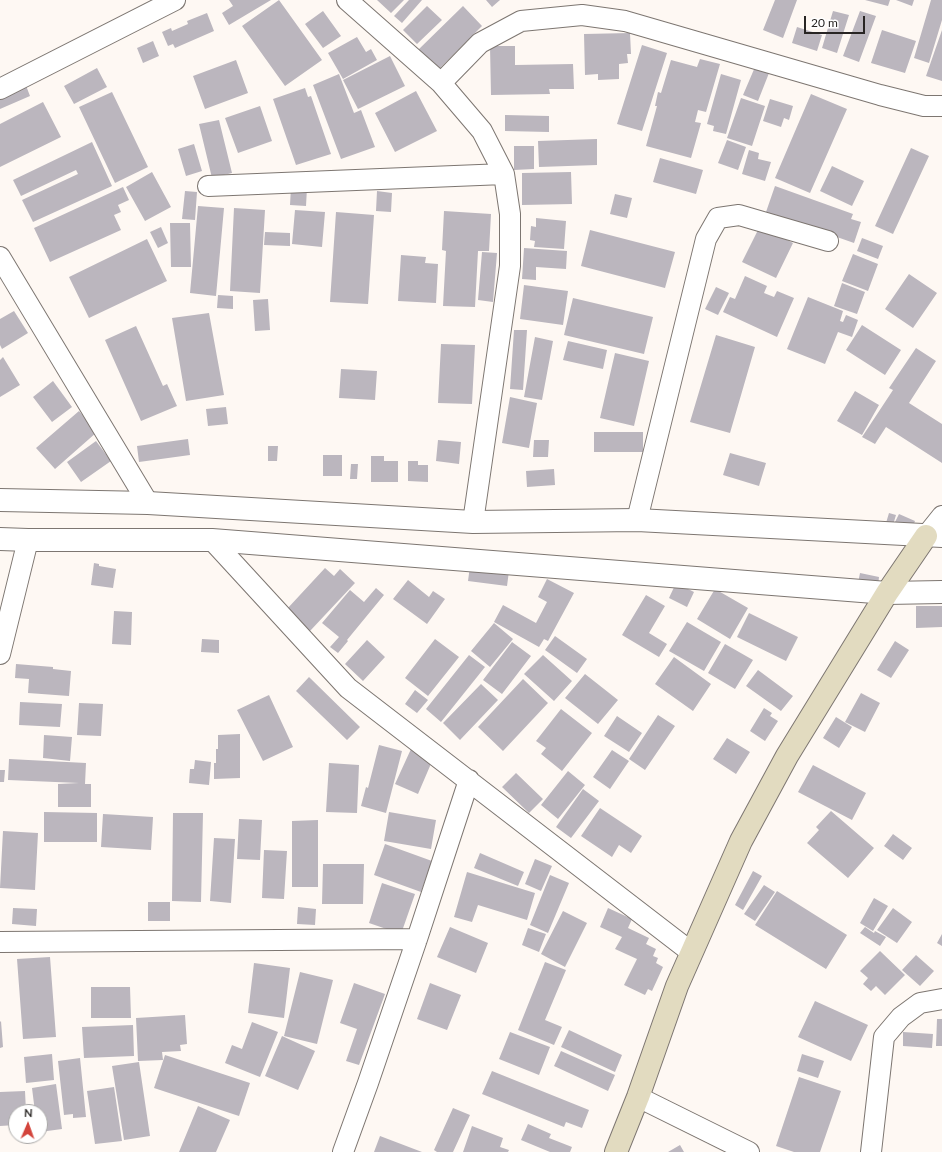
<!DOCTYPE html>
<style>
body{margin:0}
#map{position:relative;width:942px;height:1152px;overflow:hidden;background:#fef8f3;font-family:Lato,sans-serif}
canvas{display:block}
.north{position:absolute;left:8px;top:1104px;width:40px;height:40px;box-sizing:border-box;background:#fff;border:1px solid #a9a8a7;border-radius:50%;rotate:2deg;font-size:11px;font-weight:700;line-height:16px;text-align:center;color:#282523}
.north::after{content:'';display:block;margin:auto;width:14px;height:18px;background:#d3443c;clip-path:polygon(50% 0,100% 100%,50% 72%,0 100%)}
.scale{position:absolute;left:804px;top:16px;width:61px;height:18px;box-sizing:border-box;border:2px solid #282523;border-top:0;padding-left:5px;font-size:12px;line-height:14px;white-space:nowrap;color:#282523;-webkit-text-stroke:3px #fff;paint-order:stroke}
</style>
<div id="map">
<canvas width="942" height="1152"></canvas>
<div class="north">N</div>
<div class="scale">20 m</div>
</div>
<script>
const g = document.querySelector('canvas').getContext('2d');
g.lineJoin = 'round';
function paint(path, color) { g.fillStyle = color; g.fill(path, 'evenodd'); }
const toPath = rows => new Path2D(rows.map(r => 'M' + r).join(''));
function stroke(path, color, width, dash) { g.strokeStyle = color; g.lineWidth = width; g.lineCap = dash ? 'butt' : 'round'; g.setLineDash(dash || []); g.stroke(path); }
const building = toPath([
 [229,0,271,0,229,25,222,13,233,6],
 [279,0,322,60,285,86,242,26],
 [377,0,404,0,391,13],
 [409,0,422,0,402,23,394,16],
 [486,0,500,0,492,7],
 [775,0,797,0,783,38,763,30],
 [865,0,890,0,888,6],
 [896,0,914,0,912,6],
 [931,0,942,0,942,20,929,63,914,58],
 [427,6,442,20,417,44,403,30],
 [463,6,482,26,439,69,417,51],
 [323,11,341,36,323,48,305,24],
 [833,11,849,15,837,53,822,48],
 [860,11,876,16,859,62,843,56],
 [207,13,214,31,175,48,173,44,168,46,162,32,171,28,172,31,188,24,187,21],
 [797,27,822,35,817,51,792,43],
 [882,30,916,41,905,73,871,63],
 [942,30,942,81,926,76],
 [630,33,631,54,627,54,628,63,619,64,619,79,598,80,598,74,585,75,584,34],
 [357,37,366,52,371,49,377,60,343,79,328,53],
 [153,41,159,56,143,63,137,48],
 [642,45,667,53,642,131,617,124],
 [490,46,515,46,515,65,573,64,574,89,549,89,550,94,491,95],
 [390,56,405,86,358,109,343,80],
 [700,59,720,64,706,112,698,110,695,122,701,123,691,158,646,146,657,106,655,106,658,92,661,93,671,60,697,67],
 [236,60,248,93,205,109,193,76],
 [755,67,769,73,758,101,743,95],
 [97,68,107,87,74,104,64,86],
 [339,74,354,113,361,110,375,147,341,159,313,85],
 [721,74,741,80,726,134,713,131,714,126,707,124],
 [25,83,30,96,0,109,0,94],
 [305,88,308,97,311,96,331,154,296,165,273,99],
 [416,91,437,131,395,152,375,113],
 [112,92,148,167,115,183,79,107],
 [811,94,847,109,810,193,775,178],
 [741,98,765,106,752,146,727,138],
 [770,99,793,106,789,120,784,118,781,127,763,121],
 [43,102,61,137,0,167,0,124],
 [260,106,272,141,238,153,225,118],
 [505,115,549,116,549,132,505,131],
 [219,120,232,173,212,178,199,124],
 [597,139,597,165,539,167,538,141],
 [727,140,746,147,738,170,718,163],
 [92,142,112,186,33,222,22,200,78,174,76,170,21,196,13,180],
 [194,144,202,171,186,176,178,149],
 [514,146,534,146,534,169,514,170],
 [911,148,929,156,893,234,875,226],
 [749,150,759,153,758,159,771,162,765,181,742,174],
 [660,158,703,170,696,194,653,182],
 [832,166,864,181,852,206,820,191],
 [152,172,171,207,145,221,126,187],
 [571,172,572,204,522,205,522,173],
 [775,186,853,214,851,219,861,222,854,243,766,212],
 [123,187,129,200,118,205,121,212,114,215,121,230,50,262,34,228],
 [291,187,307,188,306,206,290,205],
 [185,191,197,192,195,220,182,219],
 [377,191,392,193,391,212,376,211],
 [615,194,632,198,627,218,610,214],
 [198,206,224,208,216,296,190,293],
 [234,208,265,210,260,293,230,291],
 [295,210,325,212,322,247,292,244],
 [444,211,491,214,489,251,478,251,475,307,443,306,446,251,442,250],
 [336,212,374,215,368,304,330,302],
 [536,218,566,221,564,249,534,247,535,241,530,240,531,226,536,227],
 [170,223,190,223,191,267,171,267],
 [760,226,793,243,776,278,742,262],
 [161,227,168,243,158,248,150,232],
 [590,230,675,252,665,288,581,266],
 [265,232,290,233,290,246,264,245],
 [862,238,883,246,878,259,857,251],
 [147,239,167,281,89,318,69,277],
 [524,248,567,251,566,269,536,267,536,280,522,279],
 [482,252,497,253,493,302,478,300],
 [853,254,878,264,868,291,842,281],
 [401,255,426,257,425,263,438,264,436,303,398,301],
 [909,274,937,293,913,328,885,309],
 [745,276,767,286,764,293,774,297,777,291,794,298,777,337,723,312,730,297,735,299],
 [842,283,865,292,857,314,834,306],
 [524,285,568,291,563,325,520,319],
 [716,287,729,293,718,315,705,309],
 [218,295,233,296,233,309,217,308],
 [808,297,843,311,840,321,843,322,846,315,858,320,852,337,838,332,825,364,787,349],
 [573,298,653,317,644,354,564,335],
 [268,299,270,330,255,331,253,300],
 [14,311,28,333,2,349,0,345,0,319],
 [209,313,224,395,186,401,172,318],
 [862,325,901,350,885,375,846,350],
 [136,326,163,386,167,384,177,406,141,421,105,340],
 [514,330,527,330,523,390,510,389],
 [716,335,755,347,730,433,690,422],
 [535,337,553,341,542,400,524,397],
 [568,341,607,350,603,369,563,360],
 [441,344,475,345,472,404,438,403],
 [916,348,936,361,909,403,942,424,942,463,886,427,875,444,862,437,893,390,889,388],
 [615,353,649,361,634,426,600,418],
 [3,357,20,385,0,397,0,360],
 [341,369,377,371,375,400,339,398],
 [53,381,72,407,52,422,33,397],
 [855,391,879,405,862,435,837,421],
 [510,397,537,403,529,448,502,443],
 [226,407,228,424,208,426,206,409],
 [79,411,97,432,55,469,36,448],
 [594,432,643,432,643,452,594,452],
 [188,439,190,455,139,462,137,446],
 [438,440,461,442,459,464,436,461],
 [534,440,549,440,548,457,533,457],
 [96,441,111,461,81,482,67,462],
 [268,446,278,446,277,461,268,461],
 [730,453,766,463,759,486,723,475],
 [323,455,342,455,342,476,323,476],
 [371,456,384,456,384,461,398,461,398,482,371,482],
 [408,461,418,461,418,465,428,465,428,482,408,481],
 [351,464,358,464,357,479,350,479],
 [554,469,555,485,527,487,526,471],
 [889,513,896,515,893,525,886,523],
 [899,514,915,521,911,531,894,524],
 [94,563,99,564,99,566,116,569,113,588,91,585],
 [470,566,509,571,507,586,468,581],
 [325,568,334,576,340,569,355,583,310,631,287,609],
 [860,573,879,577,878,586,858,583],
 [547,579,574,593,548,641,544,639,539,647,494,622,503,605,536,623,547,602,538,597],
 [408,580,429,597,433,591,445,599,427,624,393,599],
 [676,583,694,592,687,607,669,598],
 [376,588,384,595,347,640,348,641,338,653,330,647,339,637,322,623,350,590,364,602],
 [715,589,748,608,730,639,697,619],
 [646,595,665,606,649,633,667,644,659,657,622,635],
 [916,606,942,606,942,627,916,628],
 [114,611,132,612,131,645,112,644],
 [749,613,798,637,786,661,737,637],
 [687,622,721,642,704,671,669,651],
 [494,623,513,639,490,667,471,651],
 [555,636,587,659,577,673,545,650],
 [202,639,219,640,219,653,201,652],
 [435,639,459,657,428,696,405,678],
 [367,640,385,657,363,681,345,664],
 [895,641,909,650,891,678,877,670],
 [512,642,531,656,502,694,483,680],
 [725,644,753,660,735,689,708,673],
 [469,655,485,667,441,722,426,709],
 [543,655,572,681,554,701,524,674],
 [674,657,711,684,693,711,655,684],
 [16,664,53,667,53,669,71,671,69,696,28,693,29,679,15,678],
 [758,670,793,696,781,711,746,686],
 [585,674,618,700,598,724,565,698],
 [309,677,360,727,347,740,296,691],
 [523,679,548,703,503,751,478,727],
 [481,684,498,700,460,740,443,723],
 [415,690,428,700,417,713,405,704],
 [861,693,880,703,865,732,845,722],
 [269,695,293,747,263,761,237,710],
 [20,702,62,704,60,727,19,725],
 [79,703,103,704,101,736,77,735],
 [764,708,772,713,770,716,778,721,765,741,750,731],
 [561,709,592,733,562,771,541,754,546,748,536,741],
 [658,715,675,726,645,770,629,759],
 [617,716,642,733,629,752,604,736],
 [836,717,852,727,839,748,823,738],
 [240,734,240,778,214,779,214,763,216,763,216,749,218,749,218,735],
 [44,735,72,737,70,761,43,758],
 [727,738,750,752,736,774,713,759],
 [379,745,402,751,386,813,361,806,366,787,368,788],
 [411,749,433,759,418,794,395,784],
 [612,750,629,761,610,789,593,777],
 [9,759,86,763,85,784,91,784,91,807,58,807,58,784,79,783,8,780],
 [195,760,211,762,209,785,189,783,190,769,194,769],
 [329,763,359,765,357,813,326,812],
 [813,765,866,793,852,820,798,792],
 [0,770,5,770,4,782,0,782],
 [568,771,585,785,558,819,541,805],
 [516,773,543,799,529,813,502,787],
 [583,789,599,801,571,838,556,827],
 [600,808,642,836,631,853,619,845,612,857,581,836],
 [831,811,874,848,848,878,807,843,819,830,816,827],
 [44,812,97,813,97,842,44,842],
 [389,812,436,820,431,849,384,841],
 [173,813,203,813,201,902,172,901],
 [103,814,153,817,151,850,101,847],
 [239,819,262,820,260,860,237,859],
 [318,820,318,887,292,887,292,821],
 [3,831,38,833,35,890,0,888],
 [893,834,912,848,903,860,884,846],
 [214,838,235,839,231,903,210,901],
 [385,844,432,861,421,892,374,875],
 [264,850,287,851,284,899,262,898],
 [480,853,524,872,518,886,474,868],
 [535,859,552,866,541,891,525,884],
 [323,864,364,864,363,904,322,904],
 [753,871,762,876,743,910,735,905],
 [467,872,535,893,527,920,478,905,472,922,454,917],
 [550,875,569,883,548,933,530,925],
 [382,883,415,894,401,934,369,923],
 [764,885,775,892,755,921,744,914],
 [777,891,847,935,826,969,755,925],
 [874,898,888,906,873,931,860,923],
 [148,902,170,902,170,921,148,921],
 [298,907,316,909,315,925,297,924],
 [13,908,37,909,36,926,12,924],
 [608,908,632,919,628,928,649,938,646,944,656,949,653,956,658,958,656,963,663,967,652,991,648,989,645,995,624,985,637,959,615,949,622,937,600,927],
 [893,908,912,922,897,943,877,930],
 [563,911,587,923,565,967,541,954],
 [450,927,488,943,476,973,437,957],
 [865,927,874,933,875,931,886,937,880,946,860,933],
 [528,928,546,934,539,952,522,945],
 [942,934,942,946,937,943],
 [880,951,905,975,885,995,876,986,871,991,863,984,868,978,860,971],
 [916,955,934,971,920,986,902,970],
 [50,957,56,1037,23,1039,17,959],
 [545,962,566,970,545,1020,562,1027,554,1045,518,1030],
 [254,963,290,968,284,1018,248,1013],
 [300,972,333,980,317,1044,284,1036],
 [354,983,385,994,359,1065,346,1061,357,1029,340,1023],
 [430,983,461,995,447,1030,417,1019],
 [91,987,130,987,131,1018,91,1018],
 [815,1001,868,1025,851,1061,798,1037],
 [185,1015,187,1044,180,1045,181,1051,162,1052,163,1060,138,1061,136,1018],
 [937,1019,942,1019,942,1046,936,1046],
 [1,1021,3,1047,0,1048,0,1022],
 [252,1022,278,1032,260,1077,225,1063,232,1045,242,1049],
 [133,1025,134,1056,84,1058,82,1027],
 [569,1030,622,1055,615,1072,561,1047],
 [510,1032,550,1047,539,1075,499,1059],
 [903,1032,933,1034,932,1048,903,1046],
 [282,1036,315,1051,298,1090,265,1076],
 [561,1051,615,1075,608,1091,554,1066],
 [52,1054,54,1080,26,1083,24,1057],
 [802,1054,824,1061,818,1078,797,1071],
 [165,1055,250,1083,239,1116,154,1088],
 [80,1058,86,1117,73,1118,73,1114,64,1115,58,1061],
 [139,1062,150,1136,124,1140,112,1066],
 [492,1071,589,1110,582,1128,566,1122,564,1127,482,1094],
 [799,1077,841,1091,820,1152,794,1152,776,1146],
 [56,1084,62,1129,40,1132,40,1112,35,1112,32,1088],
 [114,1087,122,1141,95,1144,87,1091],
 [25,1091,26,1112,16,1112,16,1125,0,1126,0,1092],
 [198,1106,230,1120,216,1152,179,1152],
 [453,1108,470,1115,453,1152,437,1152,434,1150],
 [528,1124,551,1134,549,1138,572,1147,570,1152,550,1152,521,1140],
 [472,1126,503,1138,500,1147,509,1150,508,1152,463,1152],
 [380,1136,422,1152,374,1152],
 [680,1145,684,1152,668,1152]
]);
const minor = toPath([
 [347,0,441,83,482,131,504,174,510,214,510,266,473,522],
 [441,83,480,43,521,21,582,15,625,21,880,95,924,106,942,106],
 [0,89,175,0],
 [208,186,504,174],
 [0,257,148,503],
 [637,520,706,239,718,218,739,215,828,241],
 [926,536,942,516],
 [212,540,348,688,691,952],
 [0,654,28,540],
 [0,942,417,939],
 [638,1097,749,1152],
 [343,1152,368,1083,417,939,469,780],
 [871,1152,884,1037,901,1017,920,1003,942,999]
]);
const tertiary = toPath([
 [0,500,148,503,473,522,637,520,942,536],
 [0,539,28,540,212,540,887,593,942,592]
]);
const secondary = toPath([
 [616,1152,638,1097,677,986,741,841,787,756,887,593,926,536]
]);
paint(building, '#bbb6be');
stroke(minor, '#7d7671', 22);
stroke(tertiary, '#7d7671', 24);
stroke(secondary, '#7d7671', 24);
stroke(minor, '#fff', 20);
stroke(tertiary, '#fff', 22);
stroke(secondary, '#e2dbc0', 22);
</script>
